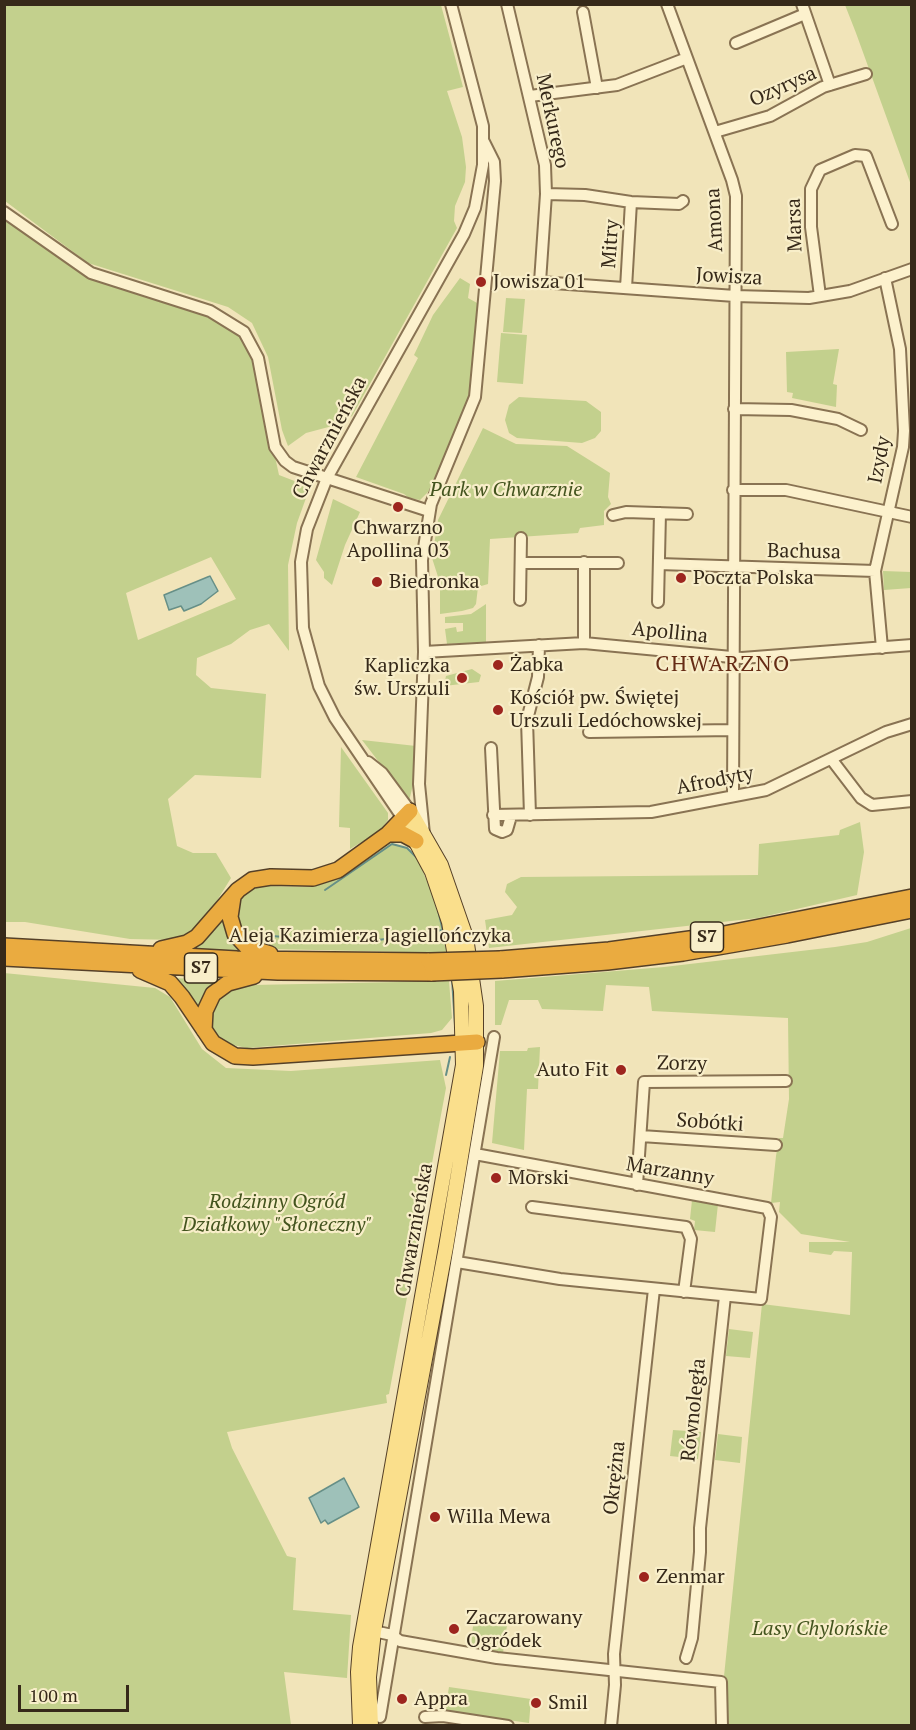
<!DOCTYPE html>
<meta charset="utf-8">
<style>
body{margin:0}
#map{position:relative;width:916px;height:1730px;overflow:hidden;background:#f1e4b9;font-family:"PT Serif",serif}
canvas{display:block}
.frame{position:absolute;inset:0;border:6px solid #362919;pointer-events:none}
.scale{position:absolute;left:18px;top:1685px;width:111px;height:27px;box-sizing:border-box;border:3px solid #362919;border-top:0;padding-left:8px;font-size:18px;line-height:21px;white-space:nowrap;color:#362919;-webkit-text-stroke:4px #f8eec9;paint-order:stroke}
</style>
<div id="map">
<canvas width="916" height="1730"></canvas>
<div class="frame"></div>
<div class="scale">100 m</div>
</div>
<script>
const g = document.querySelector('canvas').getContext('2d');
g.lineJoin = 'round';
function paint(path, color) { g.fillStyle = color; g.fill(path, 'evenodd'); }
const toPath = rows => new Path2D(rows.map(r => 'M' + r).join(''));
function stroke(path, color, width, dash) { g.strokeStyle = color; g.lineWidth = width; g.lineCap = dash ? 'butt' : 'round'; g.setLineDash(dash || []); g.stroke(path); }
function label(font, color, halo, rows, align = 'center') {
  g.font = font + ' "PT Serif",serif'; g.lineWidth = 4.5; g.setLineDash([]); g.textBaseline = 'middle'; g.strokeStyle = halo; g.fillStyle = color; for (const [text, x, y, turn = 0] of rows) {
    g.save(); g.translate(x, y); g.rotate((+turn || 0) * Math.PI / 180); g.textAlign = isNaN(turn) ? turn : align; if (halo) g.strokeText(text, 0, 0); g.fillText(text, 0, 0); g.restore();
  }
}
const green = toPath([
 [5,4,441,5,463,87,447,91,462,137,466,167,465,182,455,206,454,221,457,228,352,416,336,425,306,433,288,446,282,430,268,357,252,323,228,307,88,263,5,201],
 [845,5,911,5,911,185,856,33],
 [4,218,79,271,225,322,251,347,279,475,310,487,297,523,288,565,289,651,269,624,250,630,231,644,197,658,196,675,211,688,266,694,261,778,195,775,168,799,177,846,193,853,216,853,231,878,205,920,187,937,176,940,130,939,25,922,5,922],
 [211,557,236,599,138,640,126,593],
 [460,278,470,284,468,298,479,304,472,396,467,413,431,489,420,500,409,498,404,494,356,477,418,358,414,355,433,315],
 [506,298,525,299,522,333,503,332],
 [501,333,527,335,523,384,497,382],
 [839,349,833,384,837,385,836,407,792,398,793,393,787,392,786,352],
 [519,397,586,401,601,412,601,431,595,438,582,443,517,438,509,433,505,420,509,405],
 [483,428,516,444,567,446,610,473,608,497,611,504,604,511,604,525,580,528,578,533,490,539,488,584,478,587,476,604,473,608,462,611,440,614,440,583,432,558,438,520],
 [333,499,360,512,345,545,332,585,324,578,324,572,316,560],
 [883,571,911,572,911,588,884,590],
 [486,604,486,642,447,644,445,629,456,627,457,632,463,631,463,623,445,623,445,617,471,614],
 [472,669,481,675,479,682,444,686,446,676],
 [362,740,416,746,414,781,409,801],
 [341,747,388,813,388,820,380,831,350,849,350,828,339,827],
 [860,822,864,852,857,895,758,918,489,948,485,920,512,915,517,907,505,892,507,884,521,877,758,875,759,844,839,835,840,830],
 [391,843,407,848,418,860,435,900,450,953,271,949,255,947,237,930,234,918,239,900,252,889,265,886,309,887,327,882,344,876],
 [227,910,244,952,190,949],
 [911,928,911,1725,724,1725,723,1686,762,1304,850,1315,852,1252,834,1251,831,1255,809,1252,809,1242,850,1242,801,1234,779,1212,780,1202,771,1203,776,1156,779,1138,783,1138,789,1099,788,1018,652,1011,649,987,606,985,603,1011,542,1009,538,1000,509,1000,501,1025,495,1025,495,981,664,967,835,947,867,942],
 [4,973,155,988,170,997,202,1049,226,1068,291,1071,440,1060,446,1088,389,1394,386,1395,387,1403,227,1432,232,1448,287,1556,296,1558,293,1610,351,1615,347,1678,284,1672,291,1725,5,1725],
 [171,978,223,980,200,1016],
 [449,981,452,1018,442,1030,431,1033,247,1048,228,1044,218,1036,212,1027,212,1011,216,1004,223,994,235,987,253,985],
 [540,1047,538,1089,527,1089,524,1150,492,1143,500,1051,527,1051,528,1048],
 [692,1200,718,1204,715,1232,694,1230,695,1221,690,1219],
 [729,1329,753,1332,750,1358,726,1356],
 [673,1430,701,1432,698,1459,670,1456],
 [718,1434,742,1437,740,1463,715,1460],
 [474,1619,507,1625,503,1653,470,1648],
 [449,1687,531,1699,529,1723,445,1711]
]);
const water = toPath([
 [210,576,218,591,201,604,184,611,181,606,169,610,164,595,210,576],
 [344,1478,359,1507,328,1524,325,1520,321,1523,309,1498,344,1478]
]);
const stream = toPath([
 [325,890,392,844,407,848,417,858],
 [438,910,446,944],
 [247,934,359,943,443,930],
 [452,979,455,1025],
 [446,1075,450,1057]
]);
const minor = toPath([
 [507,4,545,165,546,194,540,282,735,296,809,298,850,291,912,269],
 [667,4,732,180,736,196,733,796],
 [802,4,830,85],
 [583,12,597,88],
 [736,43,805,14],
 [530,96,617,85,687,58],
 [715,132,770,116,823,87,866,74],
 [546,194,585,195,631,202,679,204,683,201],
 [4,212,91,273,210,311,244,332,258,358,275,447,285,461,293,467,429,511],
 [626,288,631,202],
 [820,296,811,227,811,189,820,170,855,155,866,156,892,224],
 [734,409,791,410,838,419,861,430],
 [733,490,786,490,912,517],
 [613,515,626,512,687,514],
 [521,563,618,563],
 [659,564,875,571],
 [520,600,521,538],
 [658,602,660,513],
 [584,643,584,562],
 [882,648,875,571,903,447,904,431,900,349,885,278],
 [424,652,584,643,742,658,912,645],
 [589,732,733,730],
 [491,748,495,829,502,832,507,830,511,816],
 [832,760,861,798,872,805,912,801],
 [368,762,382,773,410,811],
 [493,815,651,812,766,790,886,732,912,724],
 [530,815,527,720,538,677,539,645],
 [404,820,335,718,319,686,303,628,301,562,307,529,327,478,464,234,475,208,483,165,483,126,451,4],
 [424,834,419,784,424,652,422,560,431,504,475,397,495,181,494,162,484,142],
 [641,1136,776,1145],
 [637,1185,644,1082,786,1081],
 [532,1207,686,1227,691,1239,684,1292],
 [457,1262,560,1279,761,1299,771,1217,767,1208,475,1154],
 [369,1630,392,1635,400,1641,497,1658,721,1682,722,1726],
 [686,1658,692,1638,700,1552,700,1528,725,1296],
 [380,1717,494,1037],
 [425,1717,443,1716,508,1726],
 [611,1726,615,1685,614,1654,654,1289]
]);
const major = toPath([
 [360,1726,358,1672,360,1647,463,1065,461,991,449,922,432,872,404,820],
 [371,1726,369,1677,374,1631,446,1247,476,1066,476,1006,466,937,441,865,410,811]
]);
const highway = toPath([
 [388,834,403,834,416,841],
 [233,897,230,917,235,934,247,947,270,954],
 [4,946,237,959,429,961],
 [161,949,187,943,197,937,238,890,252,880,271,877,313,878,338,870,388,834,410,811],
 [4,958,278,972,432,973],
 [500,959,609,950,719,935,912,897],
 [140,970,170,983,182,997,213,1043,235,1056,253,1057,477,1042],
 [502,970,607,962,683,953,787,935,912,910],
 [204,1030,205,1011,213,994,228,983,254,976]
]);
const highwayBridge = toPath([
 [429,961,500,959],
 [432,973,502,970]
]);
const markers = [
 [481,282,6,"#9d251e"],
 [398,507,6,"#9d251e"],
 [681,578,6,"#9d251e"],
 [377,582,6,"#9d251e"],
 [498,665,6,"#9d251e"],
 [462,678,6,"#9d251e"],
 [498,710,6,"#9d251e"],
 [621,1070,6,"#9d251e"],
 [496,1178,6,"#9d251e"],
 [435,1517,6,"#9d251e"],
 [644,1577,6,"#9d251e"],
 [454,1629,6,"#9d251e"],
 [402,1699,6,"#9d251e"],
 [536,1703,6,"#9d251e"]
];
const shields = [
 [707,937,33],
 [201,968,33]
];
const shieldNames = [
 ["S7",707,937],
 ["S7",201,968]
];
const streetNames = [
 ["Ozyrysa",783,87,-24],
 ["Merkurego",552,121,78],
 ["Amona",715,220,-93],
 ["Marsa",795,225,-92],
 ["Mitry",611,244,-86],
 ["Jowisza",729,277,3],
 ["Chwarznieńska",330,438,-62],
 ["Izydy",880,460,-79],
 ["Bachusa",804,552,1],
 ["Apollina",670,633,6],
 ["Afrodyty",715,781,-11],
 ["Aleja Kazimierza Jagiellończyka",370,936],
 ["Zorzy",682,1064,1],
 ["Sobótki",710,1123,4],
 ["Marzanny",670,1172,10],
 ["Chwarznieńska",415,1230,-80],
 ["Równoległa",694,1410,-84],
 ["Okrężna",615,1478,-84]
];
const poiNames = [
 ["Jowisza 01",493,282],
 ["Chwarzno",398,528,"center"],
 ["Apollina 03",398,551,"center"],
 ["Poczta Polska",693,578],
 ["Biedronka",389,582],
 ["Żabka",510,665],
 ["Kapliczka",450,666,"right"],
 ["św. Urszuli",450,689,"right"],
 ["Kościół pw. Świętej",510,698],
 ["Urszuli Ledóchowskej",510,721],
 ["Auto Fit",609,1070,"right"],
 ["Morski",508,1178],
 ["Willa Mewa",447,1517],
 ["Zenmar",656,1577],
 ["Zaczarowany",466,1618],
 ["Ogródek",466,1641],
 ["Appra",414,1699],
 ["Smil",548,1703]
];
const parkNames = [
 ["Park w Chwarznie",506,490],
 ["Rodzinny Ogród",277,1202],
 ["Działkowy \"Słoneczny\"",277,1225],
 ["Lasy Chylońskie",820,1629]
];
const quarterNames = [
 ["CHWARZNO",723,665]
];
paint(green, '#c3d08d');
paint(water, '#9ec1b9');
stroke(water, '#668f87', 1.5);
stroke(stream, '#668f87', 2);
stroke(minor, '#897353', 14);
stroke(major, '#554028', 16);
stroke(highway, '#554028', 18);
stroke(minor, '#fcf1cd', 10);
stroke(major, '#fadf8c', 14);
stroke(highway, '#eaab40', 15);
stroke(highwayBridge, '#554028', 18, []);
stroke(highwayBridge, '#eaab40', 15);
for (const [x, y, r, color] of markers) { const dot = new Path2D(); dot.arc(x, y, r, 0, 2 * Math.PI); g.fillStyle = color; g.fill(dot); stroke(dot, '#f8eec9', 2); }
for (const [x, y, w] of shields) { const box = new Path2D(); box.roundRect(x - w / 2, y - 15, w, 30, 4.5); g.fillStyle = '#f8eec9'; g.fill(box); stroke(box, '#362919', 1.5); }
label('bold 18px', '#362919', null, shieldNames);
label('20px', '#362919', '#f8eec9', streetNames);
label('20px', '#362919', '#f8eec9', poiNames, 'left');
label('italic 20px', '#43541e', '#f8eec9', parkNames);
g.letterSpacing = '1.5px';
label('22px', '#662c15', '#f8eec9', quarterNames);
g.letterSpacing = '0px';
</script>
